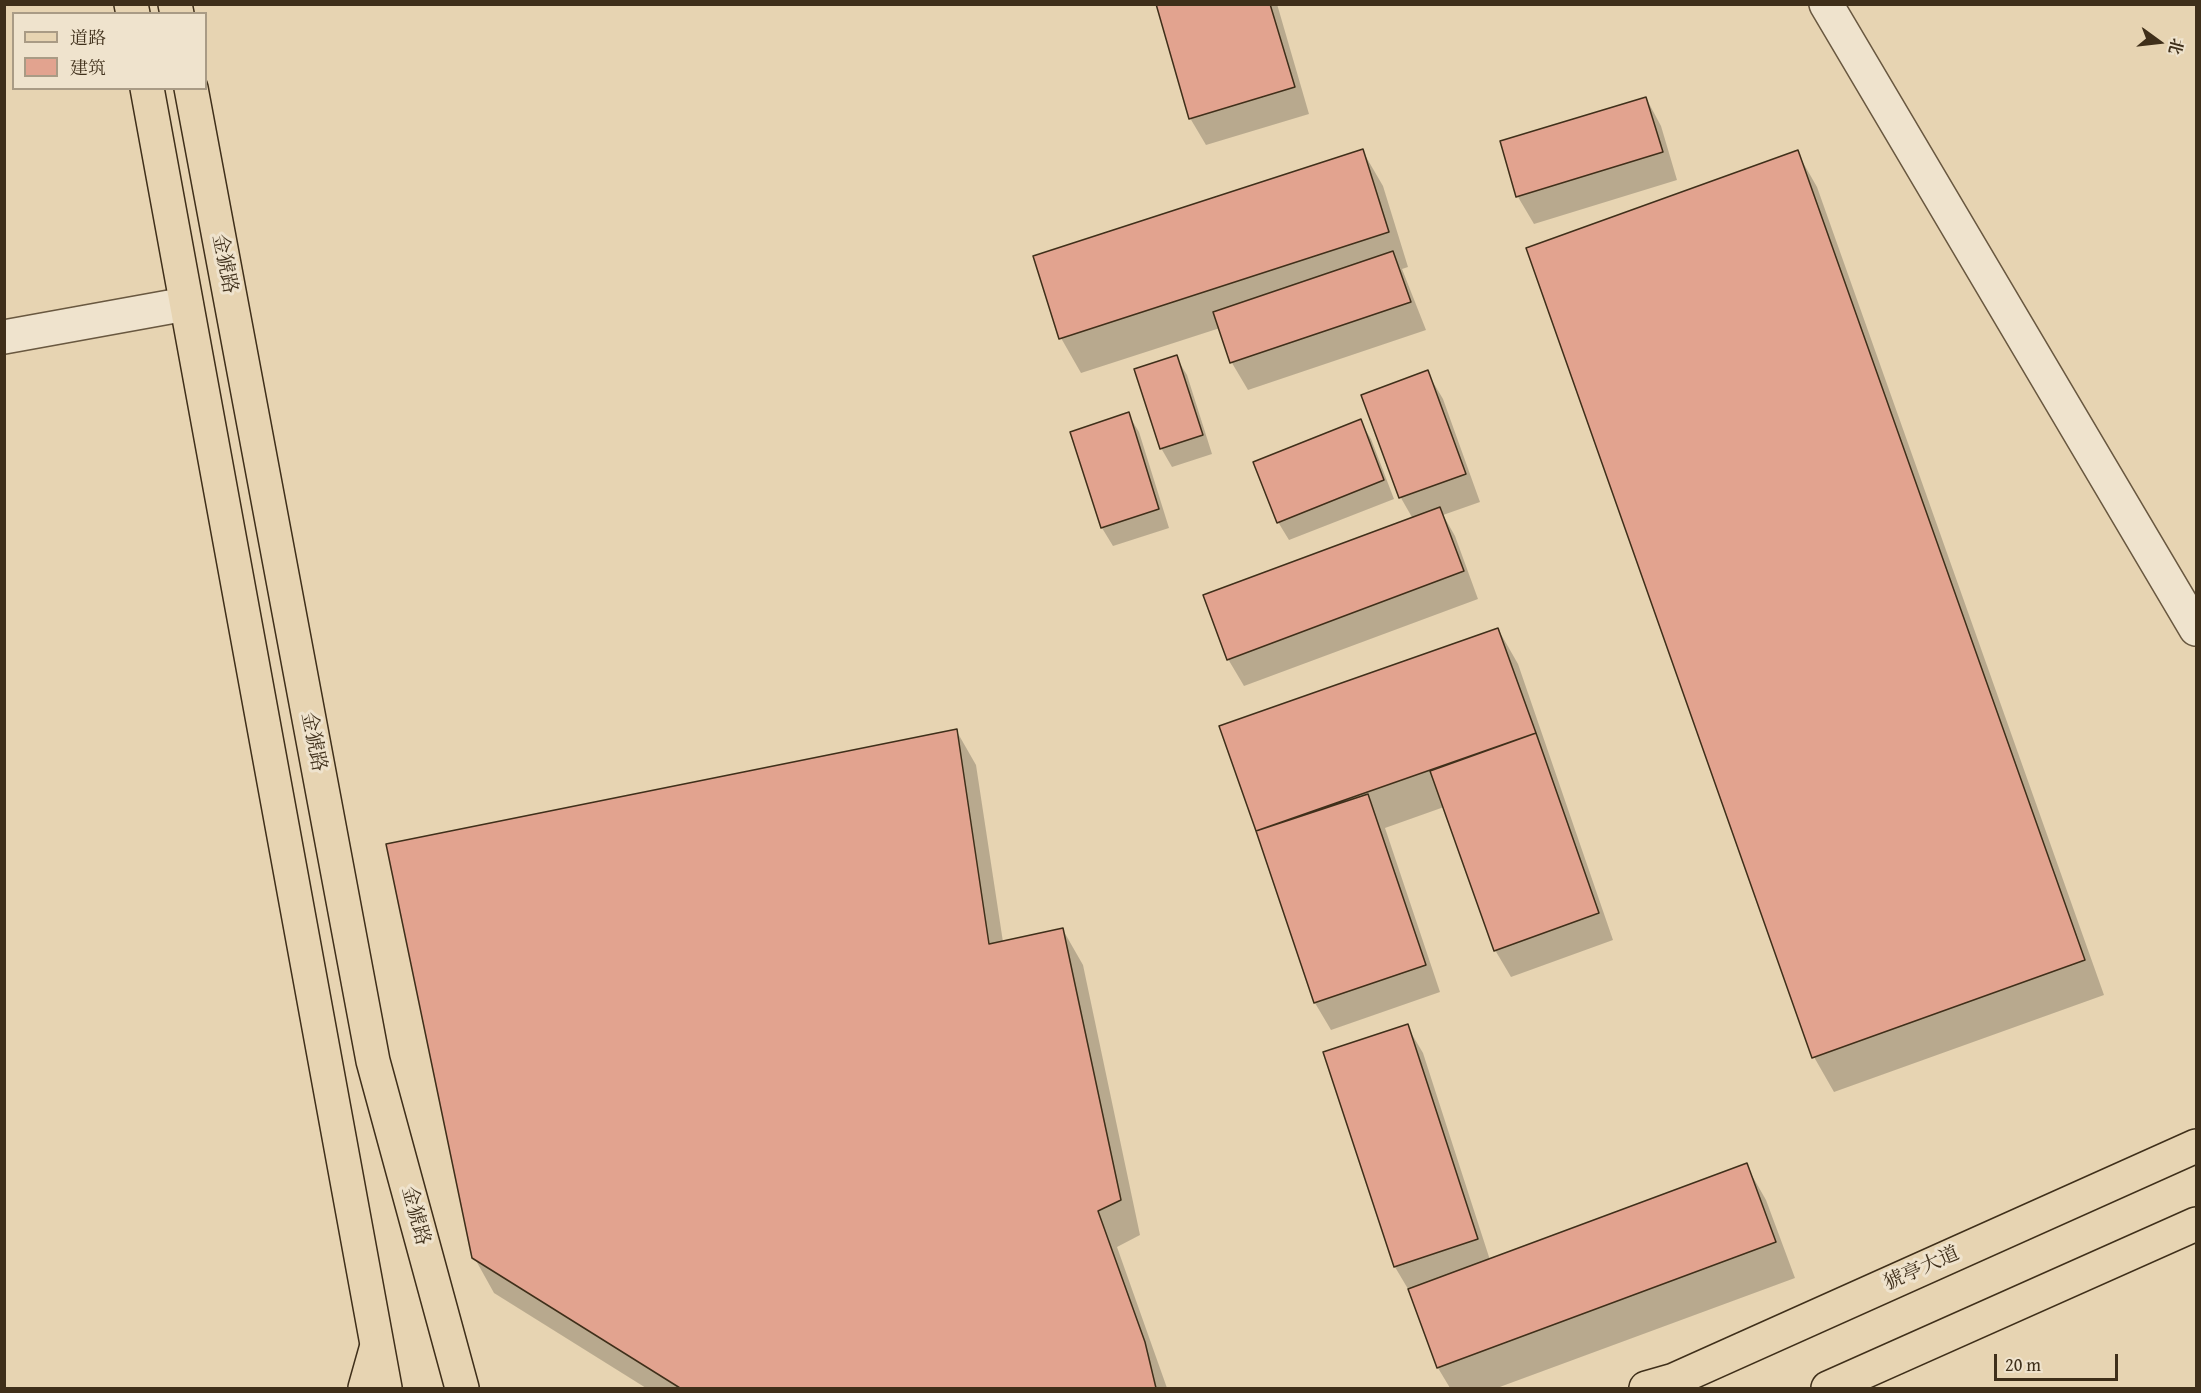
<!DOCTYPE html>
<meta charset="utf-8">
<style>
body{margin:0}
#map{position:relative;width:2201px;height:1393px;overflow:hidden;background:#e7d4b2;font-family:"Gentium Book Plus","Noto Serif SC",serif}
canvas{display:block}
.frame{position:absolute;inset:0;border:6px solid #3f2f1a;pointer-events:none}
.legend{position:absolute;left:12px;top:12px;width:195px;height:78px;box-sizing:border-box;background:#efe3cd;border:2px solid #a99b85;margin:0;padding:8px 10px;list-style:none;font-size:18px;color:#3f2f1a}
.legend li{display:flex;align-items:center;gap:12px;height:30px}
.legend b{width:30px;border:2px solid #a99b85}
.north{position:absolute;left:2129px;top:12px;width:60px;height:60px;-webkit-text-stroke:4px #efe3cd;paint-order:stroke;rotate:105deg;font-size:16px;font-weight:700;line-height:24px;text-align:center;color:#3f2f1a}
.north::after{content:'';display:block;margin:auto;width:21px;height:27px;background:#3f2f1a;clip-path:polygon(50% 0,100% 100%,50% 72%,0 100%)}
.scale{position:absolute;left:1994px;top:1354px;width:124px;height:27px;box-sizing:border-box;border:3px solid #3f2f1a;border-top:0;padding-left:8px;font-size:18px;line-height:21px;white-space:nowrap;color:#3f2f1a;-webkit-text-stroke:4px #efe3cd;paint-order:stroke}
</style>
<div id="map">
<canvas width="2201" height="1393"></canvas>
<div class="frame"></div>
<ul class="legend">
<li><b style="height:8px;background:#e7d4b2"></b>道路</li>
<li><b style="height:16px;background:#e2a38f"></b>建筑</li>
</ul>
<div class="north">北</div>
<div class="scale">20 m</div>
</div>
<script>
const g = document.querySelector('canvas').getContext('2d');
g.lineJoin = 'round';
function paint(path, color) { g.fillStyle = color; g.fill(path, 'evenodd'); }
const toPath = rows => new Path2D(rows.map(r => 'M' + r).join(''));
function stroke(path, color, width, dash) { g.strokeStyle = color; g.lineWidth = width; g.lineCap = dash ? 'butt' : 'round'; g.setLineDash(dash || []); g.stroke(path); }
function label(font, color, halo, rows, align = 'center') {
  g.font = font + ' "Gentium Book Plus","Noto Serif SC",serif'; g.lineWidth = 6; g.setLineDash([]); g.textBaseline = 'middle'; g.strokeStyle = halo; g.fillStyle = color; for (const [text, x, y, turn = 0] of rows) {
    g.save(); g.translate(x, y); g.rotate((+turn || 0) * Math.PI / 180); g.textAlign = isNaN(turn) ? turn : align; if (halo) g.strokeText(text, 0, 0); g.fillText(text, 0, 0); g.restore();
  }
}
const shadow = toPath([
 [1157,4,1277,4,1309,114,1206,145,1190,118],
 [1646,98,1661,126,1677,180,1534,224,1518,197,1502,142],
 [1362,150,1383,186,1408,267,1402,269,1426,330,1248,390,1232,363,1220,328,1081,373,1061,338],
 [1797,152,1817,187,2104,995,1834,1092,1814,1057],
 [1176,357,1187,375,1212,454,1172,467,1161,448],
 [1427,372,1443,399,1480,502,1443,515,1455,536,1478,599,1244,686,1228,659,1413,519,1401,498,1363,396],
 [1128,414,1139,432,1169,528,1113,546,1102,528,1072,433],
 [1360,421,1371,439,1394,499,1289,540,1278,522],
 [1498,629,1518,664,1613,940,1511,977,1495,950,1444,807,1385,828,1440,992,1331,1030,1315,1003,1221,727],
 [956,730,976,765,1003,942,1063,930,1083,965,1140,1235,1117,1247,1167,1388,646,1388,494,1293,474,1257],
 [1407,1026,1423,1053,1490,1260,1746,1165,1766,1200,1795,1278,1497,1388,1450,1388,1438,1368,1411,1294,1395,1267,1325,1053]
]);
const building = toPath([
 [1156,4,1270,4,1295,87,1189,119,1156,4],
 [1646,97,1663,152,1516,197,1500,141,1646,97],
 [1363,149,1389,232,1059,339,1033,256,1363,149],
 [1798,150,2085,960,1812,1058,1526,248,1798,150],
 [1393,251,1411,302,1230,363,1213,312,1393,251],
 [1177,355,1203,435,1160,449,1134,369,1177,355],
 [1428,370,1466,474,1399,498,1361,395,1428,370],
 [1129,412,1159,509,1101,528,1070,432,1129,412],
 [1361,419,1384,480,1277,523,1253,462,1361,419],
 [1440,507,1464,571,1227,660,1203,595,1440,507],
 [1498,628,1536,733,1256,831,1219,726,1498,628],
 [957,729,989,944,1063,928,1121,1200,1098,1211,1145,1342,1156,1388,680,1388,472,1258,386,844,957,729],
 [1536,733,1599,913,1494,951,1430,771,1536,733],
 [1368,794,1426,965,1314,1003,1256,831,1368,794],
 [1408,1024,1478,1239,1394,1267,1323,1052,1408,1024],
 [1747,1163,1776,1242,1437,1368,1408,1289,1747,1163]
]);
const minor = toPath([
 [1826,4,2196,629],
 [4,337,186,304]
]);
const primary = toPath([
 [131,4,133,14],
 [175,4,177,14],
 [147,88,385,1388],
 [191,88,373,1061,462,1388]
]);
const trunk = toPath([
 [365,1388,376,1349],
 [1646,1388,1674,1380,2196,1146],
 [1828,1388,2196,1224]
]);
const streetNames = [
 ["金猇路",224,264,79],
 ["金猇路",313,742,79],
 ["金猇路",415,1216,75],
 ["猇亭大道",1922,1269,-24]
];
paint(shadow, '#0003');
paint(building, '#e2a38f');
stroke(building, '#3f2f1a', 1.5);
stroke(minor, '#695840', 36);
stroke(primary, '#3f2f1a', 36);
stroke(trunk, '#3f2f1a', 36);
stroke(minor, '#efe3cd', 33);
stroke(primary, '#e7d4b2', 33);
stroke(trunk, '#e7d4b2', 33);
label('20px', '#3f2f1a', '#efe3cd', streetNames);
</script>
